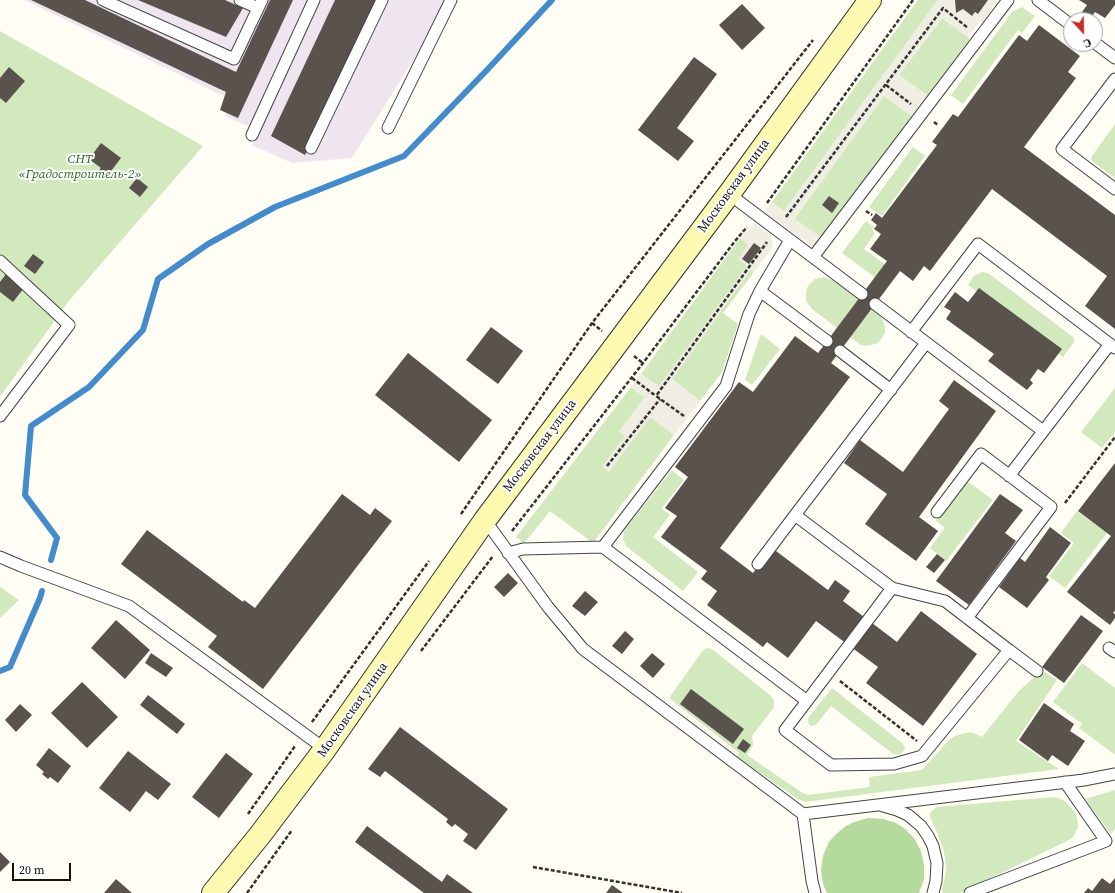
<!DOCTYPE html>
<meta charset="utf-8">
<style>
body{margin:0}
#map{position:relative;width:1115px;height:893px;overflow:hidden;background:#fffdf4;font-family:"Source Serif 4",serif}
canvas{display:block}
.north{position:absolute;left:1063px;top:12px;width:40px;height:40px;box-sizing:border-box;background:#fff;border:1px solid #9f9f9f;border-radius:50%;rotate:158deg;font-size:11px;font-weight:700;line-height:16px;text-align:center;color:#101010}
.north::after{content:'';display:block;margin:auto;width:14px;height:18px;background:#be2e2b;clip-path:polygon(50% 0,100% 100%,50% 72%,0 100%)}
.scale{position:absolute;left:12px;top:863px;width:59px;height:18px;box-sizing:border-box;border:2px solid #101010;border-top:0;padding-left:5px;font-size:12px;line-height:14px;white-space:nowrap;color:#101010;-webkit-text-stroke:3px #fff;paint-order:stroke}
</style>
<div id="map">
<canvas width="1115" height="893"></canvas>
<div class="north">С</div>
<div class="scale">20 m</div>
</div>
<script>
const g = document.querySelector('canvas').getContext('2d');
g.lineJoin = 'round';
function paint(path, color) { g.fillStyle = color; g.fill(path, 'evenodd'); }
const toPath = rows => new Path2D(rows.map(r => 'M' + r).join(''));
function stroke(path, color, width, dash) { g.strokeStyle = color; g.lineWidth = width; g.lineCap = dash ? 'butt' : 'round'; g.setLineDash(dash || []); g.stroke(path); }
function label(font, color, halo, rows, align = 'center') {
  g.font = font + ' "Source Serif 4",serif'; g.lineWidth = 4; g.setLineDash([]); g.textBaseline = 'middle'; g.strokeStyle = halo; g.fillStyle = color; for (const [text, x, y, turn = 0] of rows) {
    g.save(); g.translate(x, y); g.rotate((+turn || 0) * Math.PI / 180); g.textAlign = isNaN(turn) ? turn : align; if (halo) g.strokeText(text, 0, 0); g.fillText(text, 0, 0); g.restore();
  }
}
const industrial = toPath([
 [24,0,451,0,352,158,292,163,252,145,259,131,225,116,232,100]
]);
const green = toPath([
 [918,0,938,0,784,211,772,202],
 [1022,7,1035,16,1022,33,1018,30,963,104,951,95,1012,12],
 [942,18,969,38,969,40,928,96,899,75],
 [0,31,203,146,68,302,0,397],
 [884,96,913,117,823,239,794,219],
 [1115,124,1115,178,1093,162,1091,159,1092,156],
 [913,147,925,156,882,216,869,207],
 [866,221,874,227,872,230,875,233,864,249,886,265,876,278,842,253],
 [740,238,749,244,747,266,659,387,641,374],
 [751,269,754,272,723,313,738,324,722,372,700,401,672,379],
 [982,272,988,273,1073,337,1074,340,1074,342,1063,357,968,285,974,276],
 [824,277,834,281,859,299,837,328,812,309,806,301,806,291,808,286,815,279],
 [872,309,882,318,885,327,885,332,880,341,875,344,866,346,861,345,850,337],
 [761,334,780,349,752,385,745,380],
 [631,387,645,397,619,432,626,436,603,467,609,471,650,417,674,435,593,543,550,511,522,546,520,540,516,537],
 [1115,388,1115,432,1102,448,1081,432],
 [672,470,684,480,662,508,670,515,653,537,698,572,683,591,626,546,623,539,624,531],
 [967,481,993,500,946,561,930,548,945,528,936,521],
 [1077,511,1107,533,1065,588,1049,576,1074,543,1061,533],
 [0,587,19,600,0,618],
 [709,648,713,650,770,695,773,699,774,703,774,707,752,736,753,745,747,755,801,792,808,795,870,787,869,777,922,770,948,741,957,735,971,732,982,737,1018,692,1031,680,1039,674,1045,672,1057,680,1016,741,1059,769,805,802,798,799,737,757,739,753,669,698,701,653,705,649],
 [1082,663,1115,688,1115,755,1079,728,1082,724,1053,702],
 [832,688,902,743,905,747,904,750,900,755,893,754,831,706,816,725,811,726,809,724,808,722,808,718],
 [1115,790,1115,829,1111,834,1085,799],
 [1054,797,1061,799,1066,802,1075,812,1077,818,1078,827,1076,831,1074,836,1069,840,960,893,943,893,942,889,945,877,946,868,945,858,943,848,937,832,930,817,930,813,936,807]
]);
const forest = toPath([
 [868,818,883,819,896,823,904,828,914,838,921,851,924,865,924,879,919,893,827,893,823,884,821,870,823,856,829,842,835,835,846,826,854,822]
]);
const plaza = toPath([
 [938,0,955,0,956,13,963,9,972,16,988,0,998,0,982,23,980,21,968,37,941,18,899,75,928,96,913,117,884,96,794,218,823,239,815,247,813,247,764,212,772,202,784,211],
 [755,223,771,236,773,247,754,272,751,269,672,379,700,401,674,435,650,417,609,472,602,467,625,436,619,432,645,398,631,387,641,374,659,387,747,266,738,259,748,245,740,238]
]);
const stream = toPath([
 [51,560,57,538,25,495,31,426,89,387,143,330,158,279,208,244,275,207,404,156,487,70,552,0],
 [0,671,10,667,40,598,42,591]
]);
const building = toPath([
 [31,0,85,0,236,72,270,0,293,0,238,118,220,110,226,92],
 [138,0,225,0,243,8,226,37],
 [335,0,378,0,366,28,305,155,271,136],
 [955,0,988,0,978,14,975,12,972,16,963,9,956,13],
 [1079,0,1115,0,1115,5,1105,18,1095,12,1091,18,1082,12,1087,5],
 [742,4,765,28,742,50,719,25],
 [1039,25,1080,56,1068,72,1076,78,1024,147,1115,215,1115,329,1085,306,1107,276,992,189,930,271,924,266,913,281,900,271,831,363,850,377,720,548,753,573,772,548,828,590,835,580,850,591,843,601,897,642,921,611,977,654,923,726,866,683,878,667,816,621,788,658,767,642,763,647,707,605,717,591,701,579,707,571,661,537,677,516,665,508,688,477,675,467,739,382,753,392,795,336,818,353,887,261,870,249,881,234,874,229,877,225,871,220,876,213,882,218,937,145,932,142,953,114,958,117,1019,35,1027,41],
 [694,57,717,74,677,128,694,141,678,161,638,130],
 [9,67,25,81,6,103,0,98,0,78],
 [101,143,121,158,105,179,97,172,101,168,89,159],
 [137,178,148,187,140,197,129,188],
 [829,196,839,203,832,213,822,205],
 [754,243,761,248,749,264,742,259],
 [33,254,44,262,35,274,24,266],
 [6,274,24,288,13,302,0,292,0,282],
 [979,288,1062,349,1044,373,1038,369,1030,380,1033,383,1027,390,988,361,994,354,946,319,951,311,944,307,955,292,968,302],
 [491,327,523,351,498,384,466,360],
 [408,353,492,420,459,462,375,395],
 [954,380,996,411,919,517,938,531,916,561,865,524,887,494,844,463,860,440,903,472,949,409,939,401],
 [1115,463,1115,611,1113,613,1115,614,1115,618,1110,625,1067,592,1111,536,1078,511],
 [342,494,370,515,375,508,392,521,263,689,208,647,217,636,121,564,147,530,243,602,244,600,255,608],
 [1000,494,1023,510,1005,533,1016,541,969,605,936,581],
 [1050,527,1071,543,1046,577,1049,580,1027,608,999,587,1020,558,1025,562],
 [937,554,945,560,934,573,926,567],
 [508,573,518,583,504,597,494,587],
 [585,591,598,602,585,616,572,606],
 [1081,615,1103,631,1064,683,1042,667],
 [116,620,150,650,125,679,91,648],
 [625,631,634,639,622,654,612,646],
 [151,653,173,668,166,677,145,663],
 [652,653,665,664,653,678,640,666],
 [82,682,118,717,87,748,51,713],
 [691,689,744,729,733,744,680,704],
 [148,695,185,724,177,734,140,705],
 [1044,703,1074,724,1070,731,1085,741,1068,766,1052,755,1048,761,1019,740],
 [20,704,32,715,16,732,5,720],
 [400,727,508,809,476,850,463,841,468,834,455,824,452,827,446,822,448,819,385,771,380,777,368,769],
 [743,739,751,745,745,753,737,748],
 [49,748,71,766,58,783,50,777,48,779,42,774,44,772,36,765],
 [128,751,171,784,158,800,146,791,130,812,99,788],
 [226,753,253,774,219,818,192,797],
 [367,826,442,882,447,874,473,893,424,893,355,842],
 [0,852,10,862,0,872],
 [1102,878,1110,884,1115,878,1115,893,1084,893,1088,888,1092,891],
 [116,879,132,893,104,893],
 [612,885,623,893,606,893]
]);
const path = toPath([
 [886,85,911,104],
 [934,122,938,125],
 [767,203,913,0],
 [866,211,872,215],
 [786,217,943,8,968,28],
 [592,323,602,331],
 [634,356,643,363],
 [632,378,656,396],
 [684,416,656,396,767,242],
 [607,466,660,399],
 [1065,503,1115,437],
 [461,514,592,323,813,40],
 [512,531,643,363,735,241,747,227],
 [421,651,493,556],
 [840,681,917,741],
 [312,722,429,561],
 [248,814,295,746],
 [533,867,682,893],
 [247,893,292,830]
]);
const service = toPath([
 [103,0,234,59,262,0],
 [240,0,258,8],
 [1038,0,1071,25],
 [1095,43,1115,58],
 [1115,79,1062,149,1115,189],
 [388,128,451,0],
 [252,135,314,0],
 [311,148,382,0],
 [729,194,862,294],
 [790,240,760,291,749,314,726,386,603,547,807,701,785,730,831,765,894,764,922,756,1009,650,945,601,892,588,795,515,926,343],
 [813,257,1008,0],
 [0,261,69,325,0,416],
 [760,291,827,341],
 [875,304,1043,431],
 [911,332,978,244,1115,348],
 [840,351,891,390],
 [1009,476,1110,344],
 [937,512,981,454,1051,507,967,618],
 [485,520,548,607,583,649,803,814,1084,780,1115,774],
 [508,553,523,549,603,547],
 [0,557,21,566,129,606,325,749],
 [758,564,795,515],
 [1109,648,1115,652],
 [1009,650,1037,671],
 [807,701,892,588],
 [883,806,897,810,908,815,921,826,928,836,933,846,937,863,936,881,933,893],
 [803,814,812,881,815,893],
 [970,893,1106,841,1065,782]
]);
const secondary = toPath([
 [213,893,260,835,325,749,485,520,729,194,870,0]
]);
const parkNames = [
 ["СНТ",80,160],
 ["«Градостроитель-2»",80,175]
];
const streetNames = [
 ["Московская улица",734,186,-54],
 ["Московская улица",540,446,-53],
 ["Московская улица",353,710,-55]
];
paint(industrial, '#eee5ee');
paint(green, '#d1e9bd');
paint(forest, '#b4da9d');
paint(plaza, '#f0ede2');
stroke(stream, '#438bca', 6);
paint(building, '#59524d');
stroke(service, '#434343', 13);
stroke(secondary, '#323232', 24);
stroke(path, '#323232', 2.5, [4, 2]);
stroke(service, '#fff', 11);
stroke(secondary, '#fcf9b1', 22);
label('italic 13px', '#2b6821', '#fff', parkNames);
label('13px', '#101010', '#fff', streetNames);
</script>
